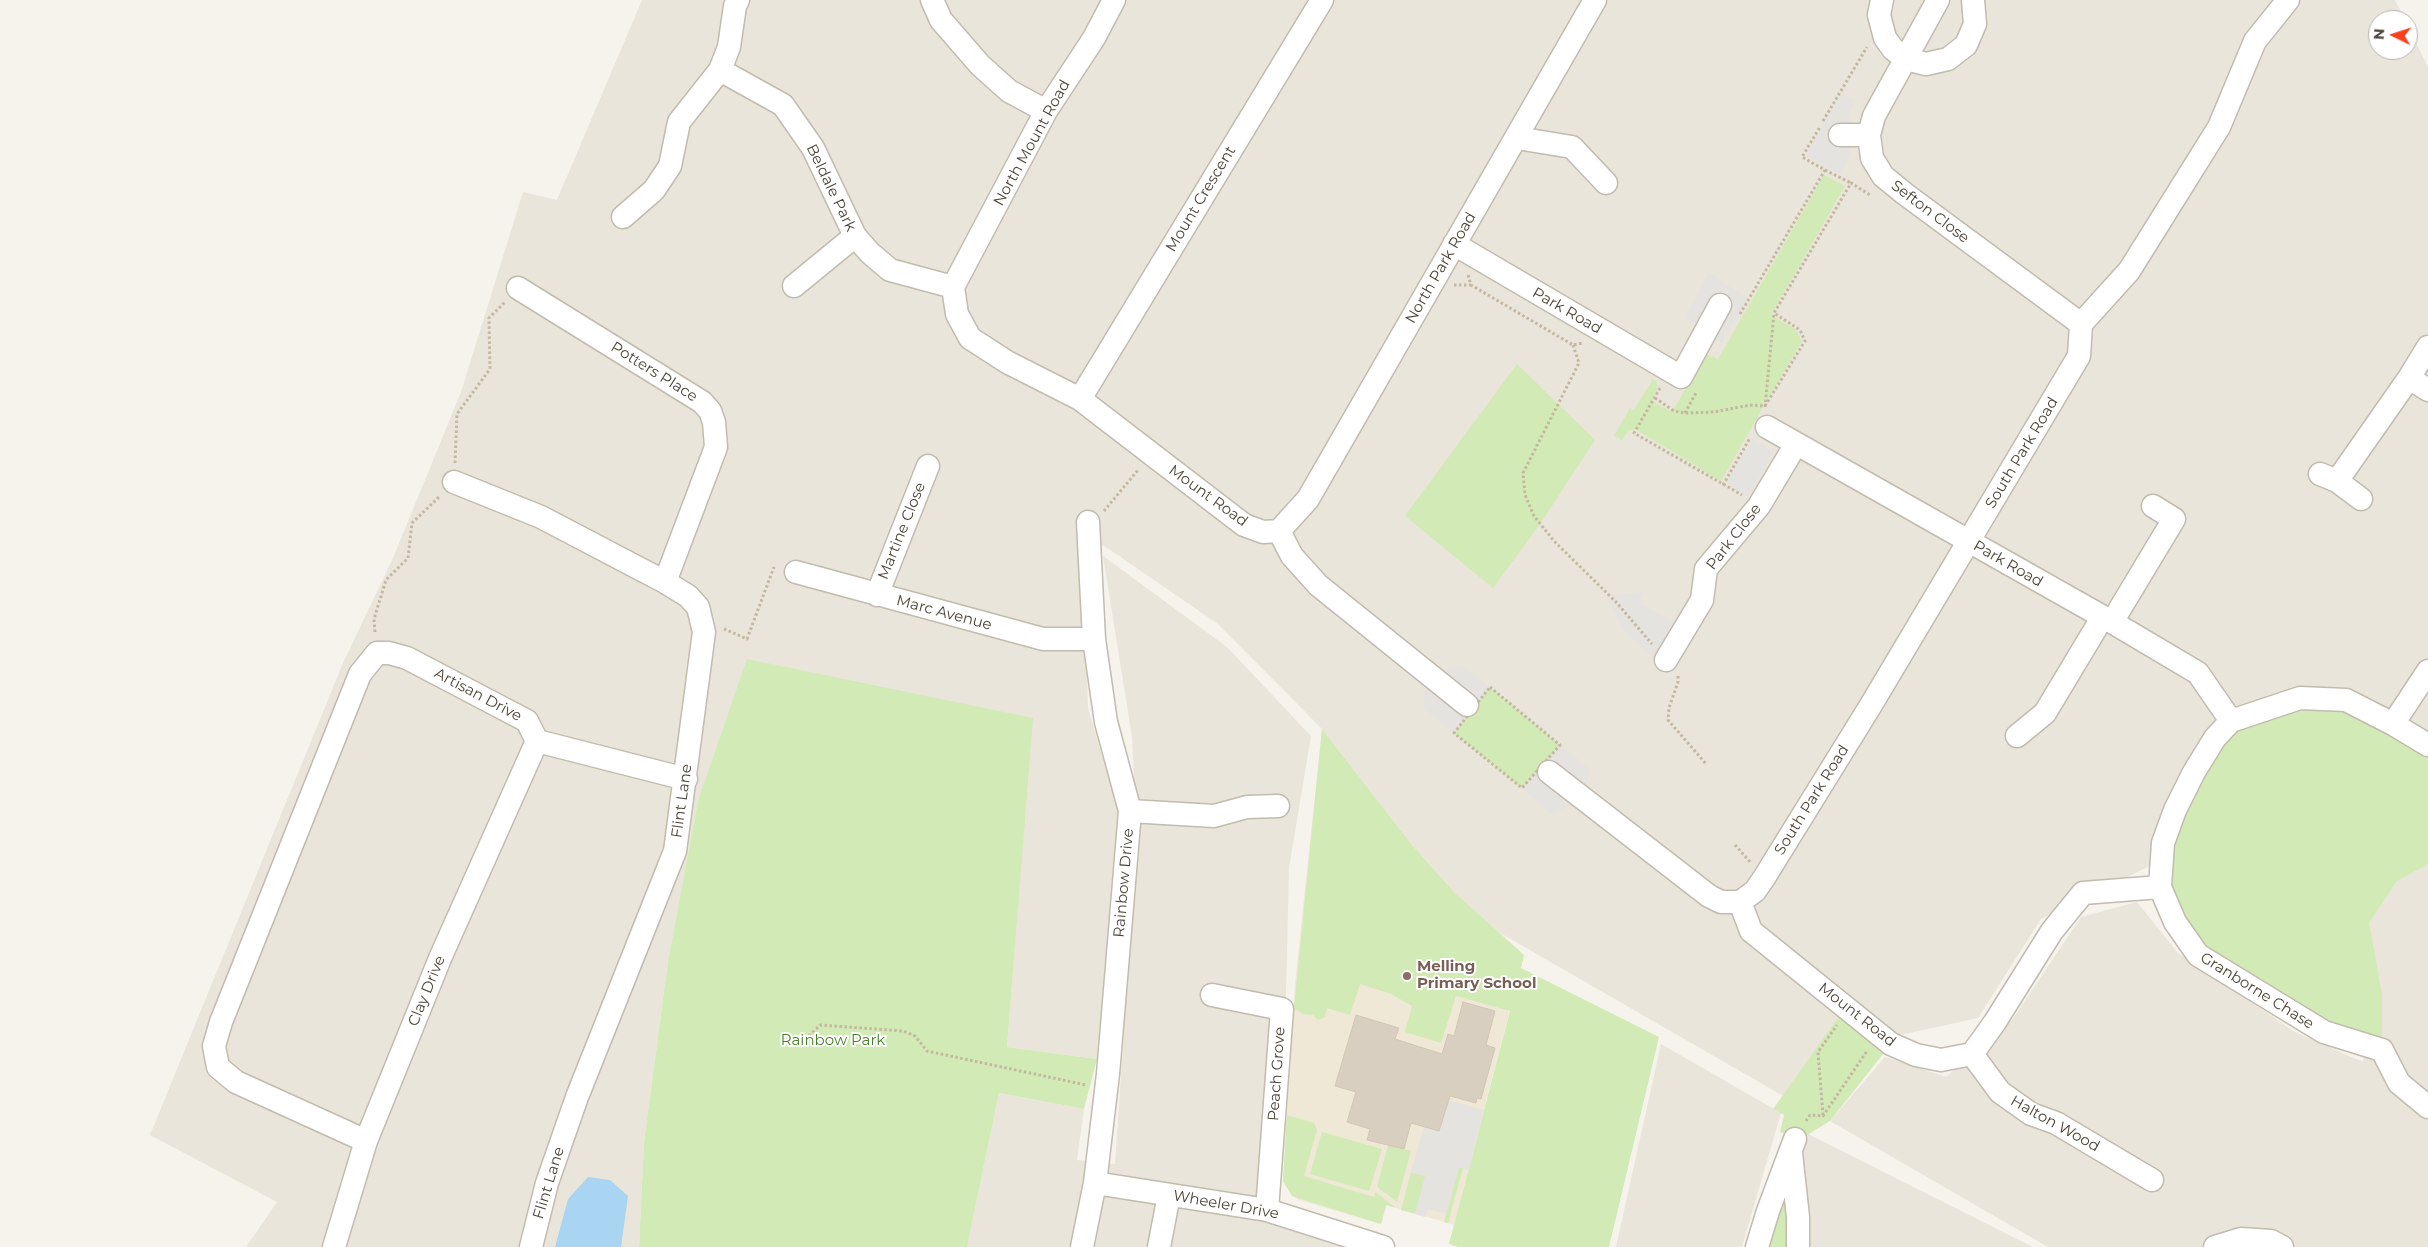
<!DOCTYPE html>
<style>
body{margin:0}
#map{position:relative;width:2428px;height:1247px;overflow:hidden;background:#f6f3ec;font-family:Montserrat,sans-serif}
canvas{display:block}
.north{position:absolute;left:2368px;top:10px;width:50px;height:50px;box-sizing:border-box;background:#fff;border:1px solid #b7b4b0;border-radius:50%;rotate:274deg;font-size:14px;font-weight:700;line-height:20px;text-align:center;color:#4b4439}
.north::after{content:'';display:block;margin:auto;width:18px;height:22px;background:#fc3f1d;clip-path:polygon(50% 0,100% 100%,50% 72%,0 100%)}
</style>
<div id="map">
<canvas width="2428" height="1247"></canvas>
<div class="north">N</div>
</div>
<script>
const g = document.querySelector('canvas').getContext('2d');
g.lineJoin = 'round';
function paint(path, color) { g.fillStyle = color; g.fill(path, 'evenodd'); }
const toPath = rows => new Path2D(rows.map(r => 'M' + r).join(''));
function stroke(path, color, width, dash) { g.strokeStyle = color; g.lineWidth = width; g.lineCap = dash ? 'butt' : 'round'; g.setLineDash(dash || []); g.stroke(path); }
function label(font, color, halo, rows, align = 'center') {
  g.font = font + ' Montserrat,sans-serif'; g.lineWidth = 4; g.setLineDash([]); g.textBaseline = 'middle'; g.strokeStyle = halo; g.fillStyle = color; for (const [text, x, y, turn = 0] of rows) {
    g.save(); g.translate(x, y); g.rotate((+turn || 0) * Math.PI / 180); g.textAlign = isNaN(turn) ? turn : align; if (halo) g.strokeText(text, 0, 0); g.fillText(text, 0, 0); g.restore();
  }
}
const residential = toPath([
 [642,0,2395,0,2405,20,2378,20,2378,50,2408,50,2408,27,2428,67,2428,743,2336,692,2208,728,2165,809,2156,863,2041,919,1978,1018,1873,1041,1818,1116,1495,930,1454,892,1412,845,1322,729,1218,624,1103,545,1083,568,1088,708,1118,810,1097,1059,1007,1047,1032,718,698,801,668,961,644,1142,639,1247,246,1247,277,1202,150,1135,343,663,393,558,461,392,523,192,557,200],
 [1103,556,1227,647,1311,736,1289,868,1286,996,1259,1211,1352,1247,967,1247,999,1093,1084,1109,1077,1160,1115,1164,1137,837,1132,737],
 [2428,854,2428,1247,2048,1247,1830,1121,1885,1057,1946,1077,2012,1020,2081,917,2137,902,2178,953,2295,1032,2363,1062,2377,976,2359,937,2414,856],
 [1661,1044,1781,1113,1742,1247,1616,1247],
 [1802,1131,2033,1247,1808,1247]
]);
const education = toPath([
 [1322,729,1412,845,1454,892,1524,955,1454,1225,1387,1205,1381,1224,1299,1200,1292,1196,1283,1181,1295,983]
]);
const green = toPath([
 [1824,175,1845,186,1771,315,1795,329,1802,341,1769,397,1763,401,1762,409,1721,481,1635,429,1628,431,1622,440,1614,436,1630,408,1634,410,1653,379,1657,382,1657,388,1652,401,1672,412,1706,354,1718,359],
 [1517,364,1595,440,1540,524,1493,588,1405,516],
 [747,659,1033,718,1007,1047,1097,1059,1084,1109,999,1093,967,1247,639,1247,644,1142,668,961,698,801],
 [1490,687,1560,745,1522,788,1454,733],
 [2316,698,2428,745,2428,864,2397,881,2369,923,2382,994,2382,1050,2235,978,2170,910,2166,836,2222,731],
 [1322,729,1412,845,1454,892,1524,955,1521,968,1659,1037,1609,1247,1458,1247,1449,1244,1510,1011,1456,996,1441,1043,1405,1032,1412,1006,1391,994,1360,984,1350,1015,1327,1008,1325,1017,1318,1020,1313,1015,1303,1014,1294,1008],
 [1846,1007,1891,1044,1830,1121,1799,1140,1780,1132,1784,1115,1773,1109],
 [1287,1115,1314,1123,1317,1130,1304,1176,1374,1197,1375,1192,1396,1208,1386,1205,1381,1224,1292,1196,1283,1181],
 [1322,1132,1382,1149,1369,1191,1310,1174],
 [1388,1145,1411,1151,1397,1202,1377,1187],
 [1791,1151,1796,1247,1759,1247],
 [1459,1167,1463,1168,1448,1223,1444,1222],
 [1411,1172,1426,1176,1415,1214,1401,1210]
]);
const parking = toPath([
 [1842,93,1855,101,1848,116,1852,124,1850,156,1839,174,1806,155],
 [1709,273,1747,298,1721,343,1685,316],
 [1753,439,1773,452,1748,497,1729,485,1728,481],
 [1644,592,1640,603,1685,628,1663,665,1622,629,1606,596],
 [1462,666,1490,687,1454,733,1423,708,1425,688,1444,671],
 [1560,745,1590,769,1587,787,1569,806,1552,814,1522,788],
 [1448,1100,1484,1110,1469,1170,1459,1167,1446,1214,1428,1209,1425,1217,1415,1214,1425,1176,1411,1172,1424,1127]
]);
const water = toPath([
 [588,1177,610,1180,628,1196,621,1247,555,1247,568,1199]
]);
const building = toPath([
 [1463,1002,1495,1011,1486,1045,1495,1048,1481,1099,1477,1098,1476,1103,1450,1096,1439,1131,1411,1123,1404,1149,1367,1140,1370,1129,1347,1122,1356,1092,1335,1086,1356,1015,1399,1028,1395,1039,1442,1054,1448,1034,1454,1036,1463,1002]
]);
const path = toPath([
 [1823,121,1867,47],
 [1825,170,1851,183],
 [1468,275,1471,285,1573,345,1583,343],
 [1454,285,1471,285],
 [1740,314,1825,170,1802,157,1820,127],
 [1573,345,1579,363,1523,473,1525,495,1534,516,1554,541,1616,602,1652,644],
 [1660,388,1634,433,1742,495],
 [1655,398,1674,411,1685,413,1714,412,1750,405,1765,406,1805,341,1800,330,1774,313],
 [1765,407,1774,313,1851,183,1870,195],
 [1685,413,1697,391],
 [455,463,457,414,490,369,489,318,505,302],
 [1723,485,1750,438],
 [1104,511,1138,470],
 [724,629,747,639,774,567],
 [375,632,374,619,386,580,408,558,412,523,440,496],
 [1678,676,1678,682,1669,708,1668,720,1707,765],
 [1490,687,1560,745,1522,788,1454,733,1490,687],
 [1735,845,1751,863],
 [809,1036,820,1025,903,1031,915,1036,927,1051,1086,1085],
 [1823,1115,1818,1052,1837,1025],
 [1806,1121,1810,1115,1823,1116,1867,1051]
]);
const minor = toPath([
 [932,0,941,20,980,65,1009,91,1046,111],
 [1882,0,1879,15,1885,38,1893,49,1906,59,1926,64,1948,59,1966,45,1975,24,1973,0],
 [1938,0,1874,116,1869,135,1872,158,1883,176,1905,194,2081,324],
 [720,70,783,105,813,148,855,236,870,253,890,270,953,287],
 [1840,135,1869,135],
 [1517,138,1572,147,1606,183],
 [623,217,654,190,670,166,679,122,720,70,729,47,735,6,738,0],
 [1454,244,1681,377,1720,305],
 [794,286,855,236],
 [953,287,957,314,970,338,1007,362,1080,399,1244,525,1263,532,1279,531,1292,556,1318,585,1467,705],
 [953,287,1046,111,1094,38,1114,0],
 [518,288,702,402,710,411,714,422,716,447,665,582],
 [2409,378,2428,390],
 [1080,399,1322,0],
 [1767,427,2112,622,2198,673,2231,721],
 [2320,474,2337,481,2361,499],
 [2337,481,2409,378,2428,347],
 [454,482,541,517,665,582,688,596,698,607,704,632,675,851,577,1097,547,1183,531,1247],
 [1279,531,1308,499,1595,0],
 [796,572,1043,639,1094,639],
 [877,595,928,466],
 [2112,622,2174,519,2153,506],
 [1666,660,1702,600,1706,569,1759,506,1796,444],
 [2393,724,2428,671],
 [2017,736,2045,713,2102,618],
 [537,741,686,779],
 [2428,745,2393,724,2346,700,2300,698,2231,721,2215,738,2194,772,2175,810,2163,843,2160,887,2175,922,2198,955,2324,1032,2382,1050,2399,1083,2428,1107],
 [1549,772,1709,896,1721,902,1740,902],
 [1130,811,1214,816,1247,807,1278,806],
 [1740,902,1755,891,1764,878,1871,705,2079,356,2081,324,2129,271,2219,127,2255,41,2288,0],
 [1740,902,1751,931,1891,1044,1916,1055,1941,1060,1972,1054,1995,1022,2052,931,2083,893,2160,887],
 [1212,995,1282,1009,1267,1210],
 [1972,1054,2000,1092,2031,1114,2056,1123,2152,1180],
 [366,1141,236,1082,218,1067,214,1046,221,1022,360,674,377,653,389,653,407,658,527,721,537,741],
 [1791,1153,1798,1217,1798,1247],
 [1095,1183,1267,1210,1383,1247],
 [334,1247,366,1141,441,956,537,741],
 [1082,1247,1095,1183,1108,1074,1130,811,1106,722,1094,639,1088,522],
 [1159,1247,1169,1195],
 [1757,1247,1768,1211,1795,1139],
 [2215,1247,2241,1239,2271,1241,2282,1247]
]);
const markers = [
 [1407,976,5,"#8d6e63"]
];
const streetNames = [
 ["North Mount Road",1032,143,-61],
 ["Beldale Park",831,188,64],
 ["Mount Crescent",1201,199,-59],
 ["Sefton Close",1930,212,37],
 ["North Park Road",1441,268,-60],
 ["Park Road",1567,311,30],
 ["Potters Place",654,372,32],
 ["South Park Road",2022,453,-59],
 ["Mount Road",1208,496,36],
 ["Martine Close",902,531,-68],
 ["Park Close",1734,537,-52],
 ["Park Road",2008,564,30],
 ["Marc Avenue",944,613,15],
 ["Artisan Drive",478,695,28],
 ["South Park Road",1812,800,-58],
 ["Flint Lane",682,801,-82],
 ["Rainbow Drive",1124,883,-85],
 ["Clay Drive",427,991,-68],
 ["Granborne Chase",2257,991,32],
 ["Mount Road",1857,1015,38],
 ["Peach Grove",1277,1074,-86],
 ["Halton Wood",2055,1124,29],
 ["Flint Lane",549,1183,-73],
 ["Wheeler Drive",1226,1205,10]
];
const educationNames = [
 ["Melling",1417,967],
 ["Primary School",1417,984]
];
const parkNames = [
 ["Rainbow Park",833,1041]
];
paint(residential, '#eae5da');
paint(education, '#efe8d6');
paint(green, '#d2eab5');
paint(parking, '#e5e3e0');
paint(water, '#a9d4f2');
paint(building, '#d8cfc1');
stroke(building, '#d3c7b4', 1);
stroke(minor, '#c2bbae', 25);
stroke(path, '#c4b79f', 3, [2.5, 2.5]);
stroke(minor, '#fff', 22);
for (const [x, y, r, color] of markers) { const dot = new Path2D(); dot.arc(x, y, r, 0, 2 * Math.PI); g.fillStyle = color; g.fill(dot); stroke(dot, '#fff', 2); }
label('15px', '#4b4439', '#fff', streetNames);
label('bold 15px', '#785e54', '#fff', educationNames, 'left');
label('15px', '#4a7f2a', '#fff', parkNames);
</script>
